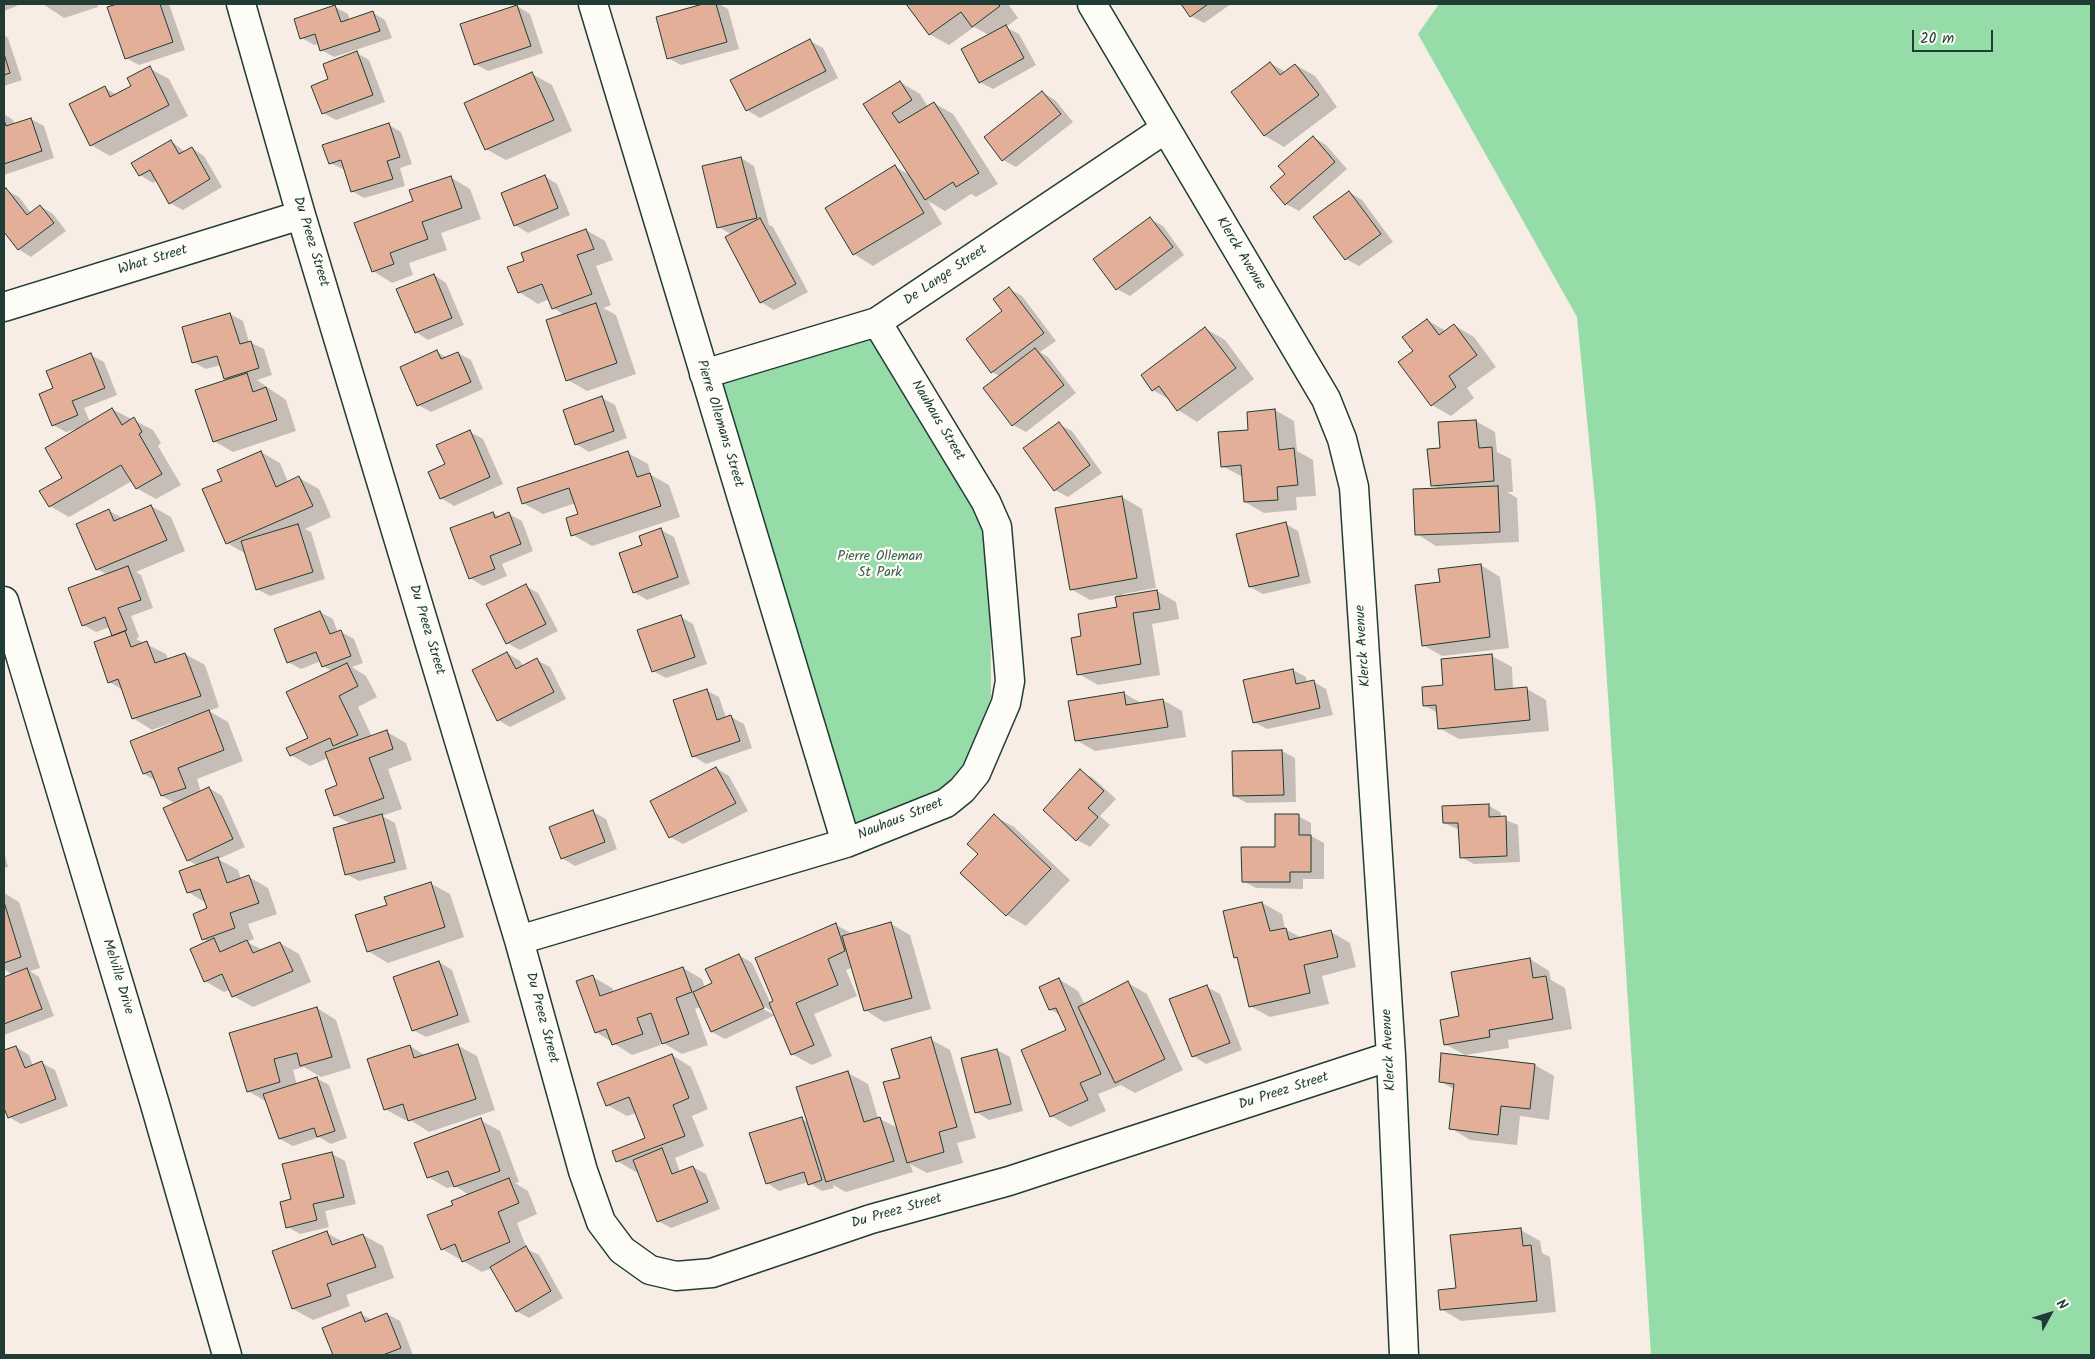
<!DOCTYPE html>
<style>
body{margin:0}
#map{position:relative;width:2095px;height:1359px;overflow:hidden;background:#f8ede4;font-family:Kalam,sans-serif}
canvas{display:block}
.frame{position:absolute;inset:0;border:5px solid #1f3d34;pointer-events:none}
.north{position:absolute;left:2025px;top:1289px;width:50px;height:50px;-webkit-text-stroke:4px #fdfcf7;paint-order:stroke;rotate:51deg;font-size:14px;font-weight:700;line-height:20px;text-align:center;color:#1f3d34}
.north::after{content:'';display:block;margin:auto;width:18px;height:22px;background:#1f3d34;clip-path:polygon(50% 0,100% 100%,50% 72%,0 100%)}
.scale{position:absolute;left:1912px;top:30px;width:81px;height:22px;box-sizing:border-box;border:2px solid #1f3d34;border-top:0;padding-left:6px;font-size:15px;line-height:18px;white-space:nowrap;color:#1f3d34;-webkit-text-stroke:4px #fdfcf7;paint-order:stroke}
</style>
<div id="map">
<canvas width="2095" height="1359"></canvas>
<div class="frame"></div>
<div class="north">N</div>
<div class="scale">20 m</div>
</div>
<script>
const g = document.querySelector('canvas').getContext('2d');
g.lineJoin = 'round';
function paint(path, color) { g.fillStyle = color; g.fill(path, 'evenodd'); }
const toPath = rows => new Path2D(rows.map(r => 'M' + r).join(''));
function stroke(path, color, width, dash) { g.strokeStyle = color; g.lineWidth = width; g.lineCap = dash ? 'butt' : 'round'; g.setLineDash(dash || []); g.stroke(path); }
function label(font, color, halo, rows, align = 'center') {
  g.font = font + ' Kalam,sans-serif'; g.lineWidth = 4.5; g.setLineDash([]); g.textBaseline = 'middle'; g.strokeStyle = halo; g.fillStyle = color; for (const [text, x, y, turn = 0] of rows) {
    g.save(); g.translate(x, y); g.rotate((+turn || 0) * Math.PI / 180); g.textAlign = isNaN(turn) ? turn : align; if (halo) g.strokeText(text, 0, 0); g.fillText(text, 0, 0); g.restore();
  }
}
const green = toPath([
 [1439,4,2091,4,2091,1355,1651,1355,1596,512,1577,317,1418,34],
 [873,335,990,538,991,698,957,783,844,834,708,381]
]);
const shadow = toPath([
 [4,4,16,4,17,6,4,11],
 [43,4,97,4,98,7,64,18],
 [121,4,169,4,185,50,139,65,126,58,109,8],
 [707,4,719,4,728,9,739,49,681,65,668,58,657,18],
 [908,4,1008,4,1018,18,1006,27,1019,34,1036,65,993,89,980,82,989,35,974,27,949,45,929,34],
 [1183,4,1231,4,1204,23,1191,16],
 [517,6,530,14,543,53,488,71,475,64],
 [335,7,348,14,350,20,373,13,385,20,392,38,334,57,321,50,319,44,314,45,302,38],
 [4,35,8,38,22,80,4,86],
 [810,41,823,48,838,78,760,118,747,110],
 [355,52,369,60,385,102,336,120,323,113,329,80],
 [1270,63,1286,72,1296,65,1315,76,1337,107,1284,147,1265,136,1233,92],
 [149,68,169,79,188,116,110,156,91,145,105,88,117,95,133,87],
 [532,74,552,85,572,131,506,160,486,149],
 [900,82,920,94,928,107,934,103,953,114,998,184,976,197,971,194,945,211,928,201,942,224,873,266,854,254,895,167,910,175,865,104],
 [1042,92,1055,100,1073,122,1016,167,1003,160],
 [4,114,13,120,15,125,31,119,44,126,54,158,4,175],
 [389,125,401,132,412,164,400,168,405,186,364,198,352,191,345,170,330,163],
 [1313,137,1326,145,1347,169,1299,211,1286,204,1287,174],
 [171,141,185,152,192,148,204,156,222,187,183,210,170,203,157,180,153,183,140,175],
 [741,158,754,166,769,225,773,227,808,292,774,310,761,302,732,235,719,227],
 [544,176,557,184,570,215,528,233,515,225],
 [450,177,470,189,481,219,441,233,447,250,409,263,413,275,392,283,373,271,414,202],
 [6,190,19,197,31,213,40,206,53,214,66,231,31,257,18,249,4,230,4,192],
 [1349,192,1362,200,1393,242,1359,266,1346,259],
 [1150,219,1163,226,1184,255,1130,296,1117,289],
 [586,230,605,241,613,260,596,266,611,305,603,308,616,315,636,374,587,391,568,380,565,315,553,308,549,299,538,304,519,292],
 [434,275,446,283,464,325,428,340,416,332],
 [1009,289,1022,296,1056,341,1040,352,1048,357,1076,393,1026,432,1013,425,1000,376,992,372],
 [230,314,243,321,249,342,264,349,272,375,257,380,286,400,296,431,233,452,214,441,228,380,225,378,221,365,206,369,193,362],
 [1427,320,1446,331,1454,325,1474,337,1496,367,1467,388,1474,398,1451,416,1432,405,1415,352],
 [1206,329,1225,340,1254,379,1197,422,1178,410,1170,400,1153,390],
 [437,352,448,358,458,353,471,360,483,389,431,412,418,405],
 [91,355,104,362,117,395,84,408,90,422,112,409,153,430,161,443,158,446,181,485,156,499,136,488,132,481,69,517,50,506,63,478,80,428,66,432,53,425,55,389],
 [602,398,615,405,627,438,589,452,576,444],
 [1275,410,1294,421,1297,451,1313,460,1316,496,1296,497,1297,510,1264,513,1245,502,1243,477,1222,466,1250,431],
 [1476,421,1495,432,1497,452,1511,459,1513,492,1507,492,1517,498,1519,542,1436,546,1417,534,1439,489,1432,485,1441,449],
 [1059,424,1072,431,1102,473,1068,497,1055,490],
 [470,432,483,439,503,484,454,506,441,498,447,465],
 [261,452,280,463,288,482,299,478,319,489,331,517,305,529,311,532,325,579,270,596,257,589,246,554,227,543,224,481],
 [628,453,648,464,651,475,669,485,680,517,592,546,573,535,580,515,576,503,543,514,523,503],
 [1122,497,1142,509,1156,588,1123,594,1123,597,1157,591,1176,602,1179,619,1152,624,1160,675,1098,685,1079,674,1083,637,1118,608,1116,595,1090,600,1071,589],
 [151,506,171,517,185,551,136,572,141,575,153,608,131,616,139,637,136,639,166,654,168,660,185,654,205,665,219,707,209,711,228,722,243,761,197,779,201,792,209,788,222,796,245,847,218,859,238,870,241,879,249,877,268,888,277,914,248,924,254,939,247,942,263,950,280,943,299,954,311,982,253,1007,233,996,230,990,224,992,205,981,209,942,203,939,209,909,206,903,188,892,198,866,188,860,176,804,162,796,156,781,144,774,172,723,152,730,133,718,123,690,109,682,115,636,110,627,96,632,83,625,108,575,97,569,109,511,123,518],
 [493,513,500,517,509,514,522,521,533,551,502,564,507,576,483,586,470,578],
 [1286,524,1298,531,1311,583,1263,594,1250,587],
 [661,530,674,537,690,584,647,600,634,592,644,546],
 [1481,565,1500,577,1509,648,1442,656,1423,645,1441,583],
 [526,586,538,593,558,631,520,650,507,643],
 [320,612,333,619,338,633,341,632,354,639,363,663,352,667,366,676,377,697,358,707,372,737,387,732,406,743,412,760,388,769,402,809,382,816,395,823,407,869,359,881,346,874,351,824,335,815,339,786,328,758,310,766,291,755,310,739,332,671,323,666,321,661,301,669,288,662],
 [681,617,693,624,707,664,666,678,653,671],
 [507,653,520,661,523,666,537,660,550,667,566,699,510,727,498,720],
 [1492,656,1512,667,1513,690,1527,689,1546,700,1549,731,1459,739,1439,728,1438,713,1425,706,1444,687],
 [1293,670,1306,677,1307,683,1314,682,1326,689,1333,715,1267,729,1254,722],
 [706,690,719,697,726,718,731,717,744,724,752,748,706,764,693,756],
 [1124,693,1141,703,1163,700,1182,711,1186,737,1095,751,1076,740],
 [1282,751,1295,758,1296,802,1247,803,1234,796],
 [716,768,729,776,748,811,683,844,670,837],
 [1080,771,1093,778,1116,799,1100,816,1110,825,1090,847,1077,840,1045,810],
 [1488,805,1501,813,1501,818,1518,825,1520,862,1474,864,1461,857,1460,830,1444,823],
 [593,812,606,819,617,849,575,866,562,858],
 [994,816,1014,827,1070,880,1026,926,1007,915,962,873,980,854],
 [1298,816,1311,823,1311,836,1324,843,1324,879,1303,879,1303,889,1256,888,1243,881,1276,848],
 [4,852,8,867,4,868],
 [430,883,450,894,464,937,388,963,368,951,388,906],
 [4,893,19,902,40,968,30,971,39,977,54,1016,4,1035,4,978,13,975,4,969],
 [1262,903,1282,914,1285,929,1302,938,1331,932,1350,943,1356,967,1322,976,1329,1004,1270,1017,1250,1006,1239,959,1235,957],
 [891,924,910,935,931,1009,884,1022,865,1010,853,967,846,970,857,996,814,1014,832,1056,812,1065,792,1054,775,1015,725,1039,712,1032,700,1007,695,1009,708,1045,682,1054,660,1041,661,1045,632,1055,596,1032,593,977,612,988,614,992,683,968,702,979,705,988,714,983,739,955,752,963,771,1004,775,1002,836,925,853,934],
 [759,1004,774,1012,774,1015,758,1006],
 [1530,959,1549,971,1551,980,1565,988,1572,1029,1508,1040,1509,1048,1465,1055,1445,1044,1461,1017],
 [439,962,452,970,470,1022,426,1037,413,1030],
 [1059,979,1078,991,1085,1005,1128,983,1147,994,1183,1070,1135,1093,1121,1085,1098,1094,1106,1111,1070,1127,1051,1116,1068,1031,1061,1016,1050,1009],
 [1207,987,1220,994,1242,1050,1206,1064,1193,1056],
 [317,1008,336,1020,351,1068,321,1077,304,1067,293,1070,297,1085,316,1078,329,1085,347,1138,331,1144,319,1137,293,1146,280,1139,267,1102,248,1091,231,1034],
 [930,1039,950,1050,976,1138,957,1143,963,1163,927,1173,910,1164,913,1172,846,1192,833,1185,834,1188,822,1191,808,1182,779,1191,767,1183,802,1119,808,1123,848,1073,868,1084,878,1118,898,1128,901,1079],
 [457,1045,477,1056,495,1110,429,1132,409,1119,405,1120,385,1109,410,1046,426,1056],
 [16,1047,29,1055,33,1066,42,1063,55,1070,68,1106,21,1124,9,1117,4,1104,4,1052],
 [997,1050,1010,1057,1023,1111,989,1120,976,1112],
 [672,1055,691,1067,708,1109,692,1116,704,1146,675,1158,680,1172,693,1167,706,1174,720,1209,671,1228,658,1221,639,1171,636,1172,617,1161,646,1138,636,1113,627,1116,607,1105],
 [1535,1065,1554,1076,1549,1120,1520,1116,1517,1145,1470,1140,1451,1128,1455,1090,1440,1081],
 [480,1120,500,1131,519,1182,515,1183,528,1191,537,1214,517,1223,527,1249,539,1255,563,1298,529,1318,516,1311,492,1268,482,1272,442,1249,454,1206,469,1195,455,1186,447,1188,428,1177],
 [332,1154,345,1161,356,1204,325,1211,329,1227,300,1234,288,1227,292,1200],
 [1521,1230,1540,1241,1542,1253,1550,1257,1556,1312,1461,1321,1441,1309,1457,1289],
 [327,1233,343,1242,363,1235,383,1246,394,1278,346,1295,350,1306,313,1320,293,1309,273,1252],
 [361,1314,372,1320,387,1314,400,1321,413,1355,334,1355,324,1329]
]);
const building = toPath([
 [117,4,160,4,173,42,125,59,107,7,117,4],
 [703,4,716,4,727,42,667,59,656,17,703,4],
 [906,4,998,4,1000,6,972,27,961,12,929,35,906,4],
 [1181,4,1208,4,1190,17,1181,4],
 [335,5,341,22,373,11,380,31,320,51,315,34,300,39,294,19,335,5],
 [517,5,531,46,474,65,460,24,517,5],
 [1006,25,1024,58,979,83,961,49,1006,25],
 [810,39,826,71,746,111,730,80,810,39],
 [357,51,373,95,322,114,311,86,328,79,323,64,357,51],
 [4,54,10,73,4,75,4,54],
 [1270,62,1280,75,1295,64,1319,95,1264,136,1231,92,1270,62],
 [150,66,169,105,90,146,69,104,105,86,110,97,131,86,127,78,150,66],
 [532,72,554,120,485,150,464,103,532,72],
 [900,81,912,100,892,113,899,123,934,102,979,173,956,187,953,182,925,200,863,104,900,81],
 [1042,91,1061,114,1002,161,984,137,1042,91],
 [31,118,42,151,4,164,4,120,6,126,31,118],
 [389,123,400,157,387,161,393,179,351,192,341,160,329,164,322,145,389,123],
 [1313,136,1335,162,1285,205,1270,187,1285,174,1278,166,1313,136],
 [171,140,179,154,192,147,210,179,169,204,150,170,139,176,131,163,171,140],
 [741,157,757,218,717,228,702,166,741,157],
 [895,165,924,213,853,255,825,208,895,165],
 [545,175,558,208,514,226,501,193,545,175],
 [451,176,462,208,422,222,428,239,390,253,394,264,372,272,354,223,413,201,409,190,451,176],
 [6,188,27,215,40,205,54,223,18,250,4,232,4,190,6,188],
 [1349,191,1381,234,1345,260,1313,217,1349,191],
 [1150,217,1173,247,1116,290,1093,259,1150,217],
 [760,218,796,284,760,303,725,237,760,218],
 [586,229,594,249,577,255,592,294,552,309,542,284,518,293,507,267,524,261,521,253,586,229],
 [434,274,452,318,415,333,396,289,434,274],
 [1009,287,1044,333,991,373,966,339,1002,311,993,299,1009,287],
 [596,303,617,363,566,381,546,320,596,303],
 [230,313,240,344,251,341,259,368,224,379,217,356,192,363,182,327,230,313],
 [1427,319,1439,335,1454,324,1477,355,1449,376,1456,387,1431,406,1398,362,1413,351,1402,337,1427,319],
 [1205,327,1236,368,1177,411,1159,386,1152,391,1141,375,1205,327],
 [1035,348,1064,385,1012,426,983,388,1035,348],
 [437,350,441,359,458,352,471,382,417,406,400,367,437,350],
 [91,353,105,388,72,401,78,415,52,426,39,394,53,388,46,371,91,353],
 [247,373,253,392,266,387,277,420,213,442,195,390,247,373],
 [602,396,614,431,575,445,563,410,602,396],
 [112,408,122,425,134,417,142,432,139,434,162,474,136,489,121,465,49,507,39,491,62,478,45,448,112,408],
 [1275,409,1279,450,1294,448,1298,485,1277,487,1278,500,1244,502,1241,465,1221,467,1218,432,1248,430,1247,412,1275,409],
 [1476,420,1479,448,1492,447,1494,481,1431,486,1427,449,1440,448,1438,422,1476,420],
 [1059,422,1090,465,1054,491,1023,448,1059,422],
 [470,430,490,477,440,499,428,472,445,464,436,445,470,430],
 [261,451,276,487,299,476,313,506,226,544,202,489,222,481,217,470,261,451],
 [628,451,637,477,650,473,661,506,571,536,566,518,578,514,569,488,522,504,517,488,628,451],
 [1498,486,1500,532,1415,535,1413,489,1498,486],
 [1122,496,1137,578,1070,590,1055,508,1122,496],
 [151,505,167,540,96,570,76,524,109,509,114,521,151,505],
 [493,512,495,518,509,512,521,544,490,556,495,569,469,579,450,528,493,512],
 [1286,522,1299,576,1249,587,1236,534,1286,522],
 [298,524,313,572,256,590,241,541,298,524],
 [661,528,678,577,633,593,619,553,642,545,639,536,661,528],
 [1481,564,1490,637,1422,646,1415,585,1440,582,1438,569,1481,564],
 [128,566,141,600,118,608,127,630,112,636,105,617,82,626,68,588,128,566],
 [526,584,546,624,506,644,486,604,526,584],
 [1157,590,1160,609,1133,613,1141,664,1077,675,1071,638,1081,636,1078,614,1117,607,1115,597,1157,590],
 [320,611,330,634,341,630,351,656,322,667,316,652,287,663,274,629,320,611],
 [681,615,695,657,652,672,637,630,681,615],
 [125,631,131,647,147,641,155,663,185,653,201,696,132,719,118,679,108,683,94,642,125,631],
 [507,652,516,669,537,658,554,692,497,721,472,670,507,652],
 [1492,654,1495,690,1527,687,1530,720,1438,729,1436,705,1423,706,1422,687,1443,685,1441,659,1492,654],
 [347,663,358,686,339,696,358,735,333,746,330,738,290,756,286,748,308,738,286,692,347,663],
 [1293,669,1296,684,1314,680,1320,708,1253,723,1243,680,1293,669],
 [707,689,717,720,731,715,740,741,692,757,673,700,707,689],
 [1124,692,1126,705,1163,699,1168,727,1075,741,1068,701,1124,692],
 [209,710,224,750,178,768,186,788,161,796,151,771,143,774,130,741,209,710],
 [387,730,393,749,369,758,384,798,334,816,325,790,337,785,325,752,387,730],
 [1282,750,1284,795,1233,796,1232,751,1282,750],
 [716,767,736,803,669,838,650,801,716,767],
 [1080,769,1104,791,1088,808,1098,817,1076,841,1043,810,1080,769],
 [209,787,233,839,187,861,163,808,209,787],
 [1489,804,1489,817,1506,816,1507,856,1460,858,1458,823,1443,823,1442,806,1489,804],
 [593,810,605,842,561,859,549,827,593,810],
 [382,814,395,862,345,875,333,828,382,814],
 [994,814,1051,869,1006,916,960,873,978,854,967,844,994,814],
 [1275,814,1299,814,1299,835,1311,835,1311,872,1290,872,1290,882,1242,882,1241,847,1275,847,1275,814],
 [218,857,227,883,249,875,259,903,230,913,235,928,202,940,193,914,207,908,200,889,187,893,179,871,218,857],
 [431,882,445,927,367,952,355,915,387,905,384,897,431,882],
 [4,902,21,957,4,963,4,902],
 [1262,902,1270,931,1286,928,1289,940,1331,930,1338,957,1304,965,1310,993,1249,1007,1237,957,1234,958,1223,911,1262,902],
 [891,922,912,998,864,1011,842,936,891,922],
 [836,923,845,951,828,959,838,985,796,1003,814,1045,791,1055,769,1003,773,1001,755,958,836,923],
 [214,938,220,952,247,940,253,953,280,942,293,971,232,997,222,974,204,982,190,949,214,938],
 [739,954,764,1008,711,1032,693,992,712,983,705,969,739,954],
 [1530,958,1533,978,1546,976,1553,1019,1489,1030,1490,1037,1444,1045,1440,1020,1459,1016,1451,972,1530,958],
 [439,961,458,1015,412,1031,393,977,439,961],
 [683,967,692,992,676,998,689,1034,662,1044,651,1013,637,1018,643,1034,612,1045,606,1029,595,1033,576,981,593,975,600,996,683,967],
 [27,968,42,1009,4,1024,4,977,27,968],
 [1059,978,1101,1074,1080,1083,1088,1100,1050,1117,1021,1050,1066,1030,1056,1008,1049,1010,1039,987,1059,978],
 [1128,981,1165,1059,1115,1083,1078,1007,1128,981],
 [1207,985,1230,1043,1192,1057,1169,999,1207,985],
 [317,1007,332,1057,300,1066,297,1053,274,1059,280,1082,247,1092,229,1033,317,1007],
 [931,1037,957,1127,939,1132,944,1152,907,1163,883,1082,900,1078,891,1049,931,1037],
 [458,1044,476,1099,408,1121,403,1104,384,1110,367,1059,410,1045,414,1058,458,1044],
 [16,1046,25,1068,42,1061,56,1099,8,1118,4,1108,4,1050,16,1046],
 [997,1049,1011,1104,975,1113,961,1058,997,1049],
 [1441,1053,1535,1064,1530,1109,1501,1106,1498,1135,1449,1129,1454,1084,1439,1082,1441,1053],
 [672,1054,689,1098,673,1105,685,1136,616,1162,612,1151,645,1138,629,1097,606,1106,597,1083,672,1054],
 [848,1071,864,1122,880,1117,894,1161,826,1182,796,1087,848,1071],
 [317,1077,335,1131,317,1137,314,1128,279,1139,263,1094,317,1077],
 [802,1117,822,1180,808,1185,804,1172,766,1184,749,1133,802,1117],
 [481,1118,500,1171,454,1187,448,1171,427,1178,414,1143,481,1118],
 [662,1148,672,1174,693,1166,708,1202,657,1222,633,1160,662,1148],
 [332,1152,344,1197,313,1204,317,1220,286,1228,280,1202,291,1199,282,1164,332,1152],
 [509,1178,519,1203,498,1212,510,1242,462,1262,455,1244,441,1250,427,1215,453,1205,451,1201,509,1178],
 [1521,1228,1523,1246,1531,1245,1537,1301,1440,1310,1438,1290,1456,1288,1450,1235,1521,1228],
 [327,1231,332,1245,363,1234,376,1267,327,1284,331,1296,292,1309,272,1251,327,1231],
 [526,1246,551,1291,516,1312,490,1267,526,1246],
 [361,1312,365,1322,387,1313,401,1348,383,1355,333,1355,322,1328,361,1312]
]);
const minor = toPath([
 [241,4,301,215,519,940,583,1171,601,1222,622,1250,650,1270,676,1276,712,1273,871,1219,1009,1181,1391,1056],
 [593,4,846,843],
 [1092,4,1326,399,1342,439,1354,487,1391,1056,1404,1355],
 [4,307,301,215],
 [704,374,877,322,1165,129],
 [4,601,154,1101,227,1355],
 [519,940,846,843,946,803,962,790,976,773,1006,703,1010,681,997,527,986,502,877,322]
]);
const streetNames = [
 ["Du Preez Street",310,242,73],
 ["Klerck Avenue",1240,254,59],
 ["What Street",153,261,-17],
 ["De Lange Street",946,276,-34],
 ["Nauhaus Street",937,421,59],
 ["Pierre Ollemans Street",719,424,73],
 ["Du Preez Street",426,630,73],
 ["Klerck Avenue",1364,646,-94],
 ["Nauhaus Street",901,820,-22],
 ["Melville Drive",117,977,73],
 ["Du Preez Street",541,1018,75],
 ["Klerck Avenue",1390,1050,-93],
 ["Du Preez Street",1284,1092,-18],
 ["Du Preez Street",897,1212,-16]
];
const parkNames = [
 ["Pierre Olleman",880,558],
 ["St Park",880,574]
];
paint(green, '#95dca9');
paint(shadow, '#0003');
paint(building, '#e4af98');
stroke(building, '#1f3d34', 1);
stroke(minor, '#1f3d34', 31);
stroke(minor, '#fdfcf7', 28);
label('14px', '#1f3d34', '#fdfcf7', streetNames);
label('14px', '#375d4b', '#fdfcf7', parkNames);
</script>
